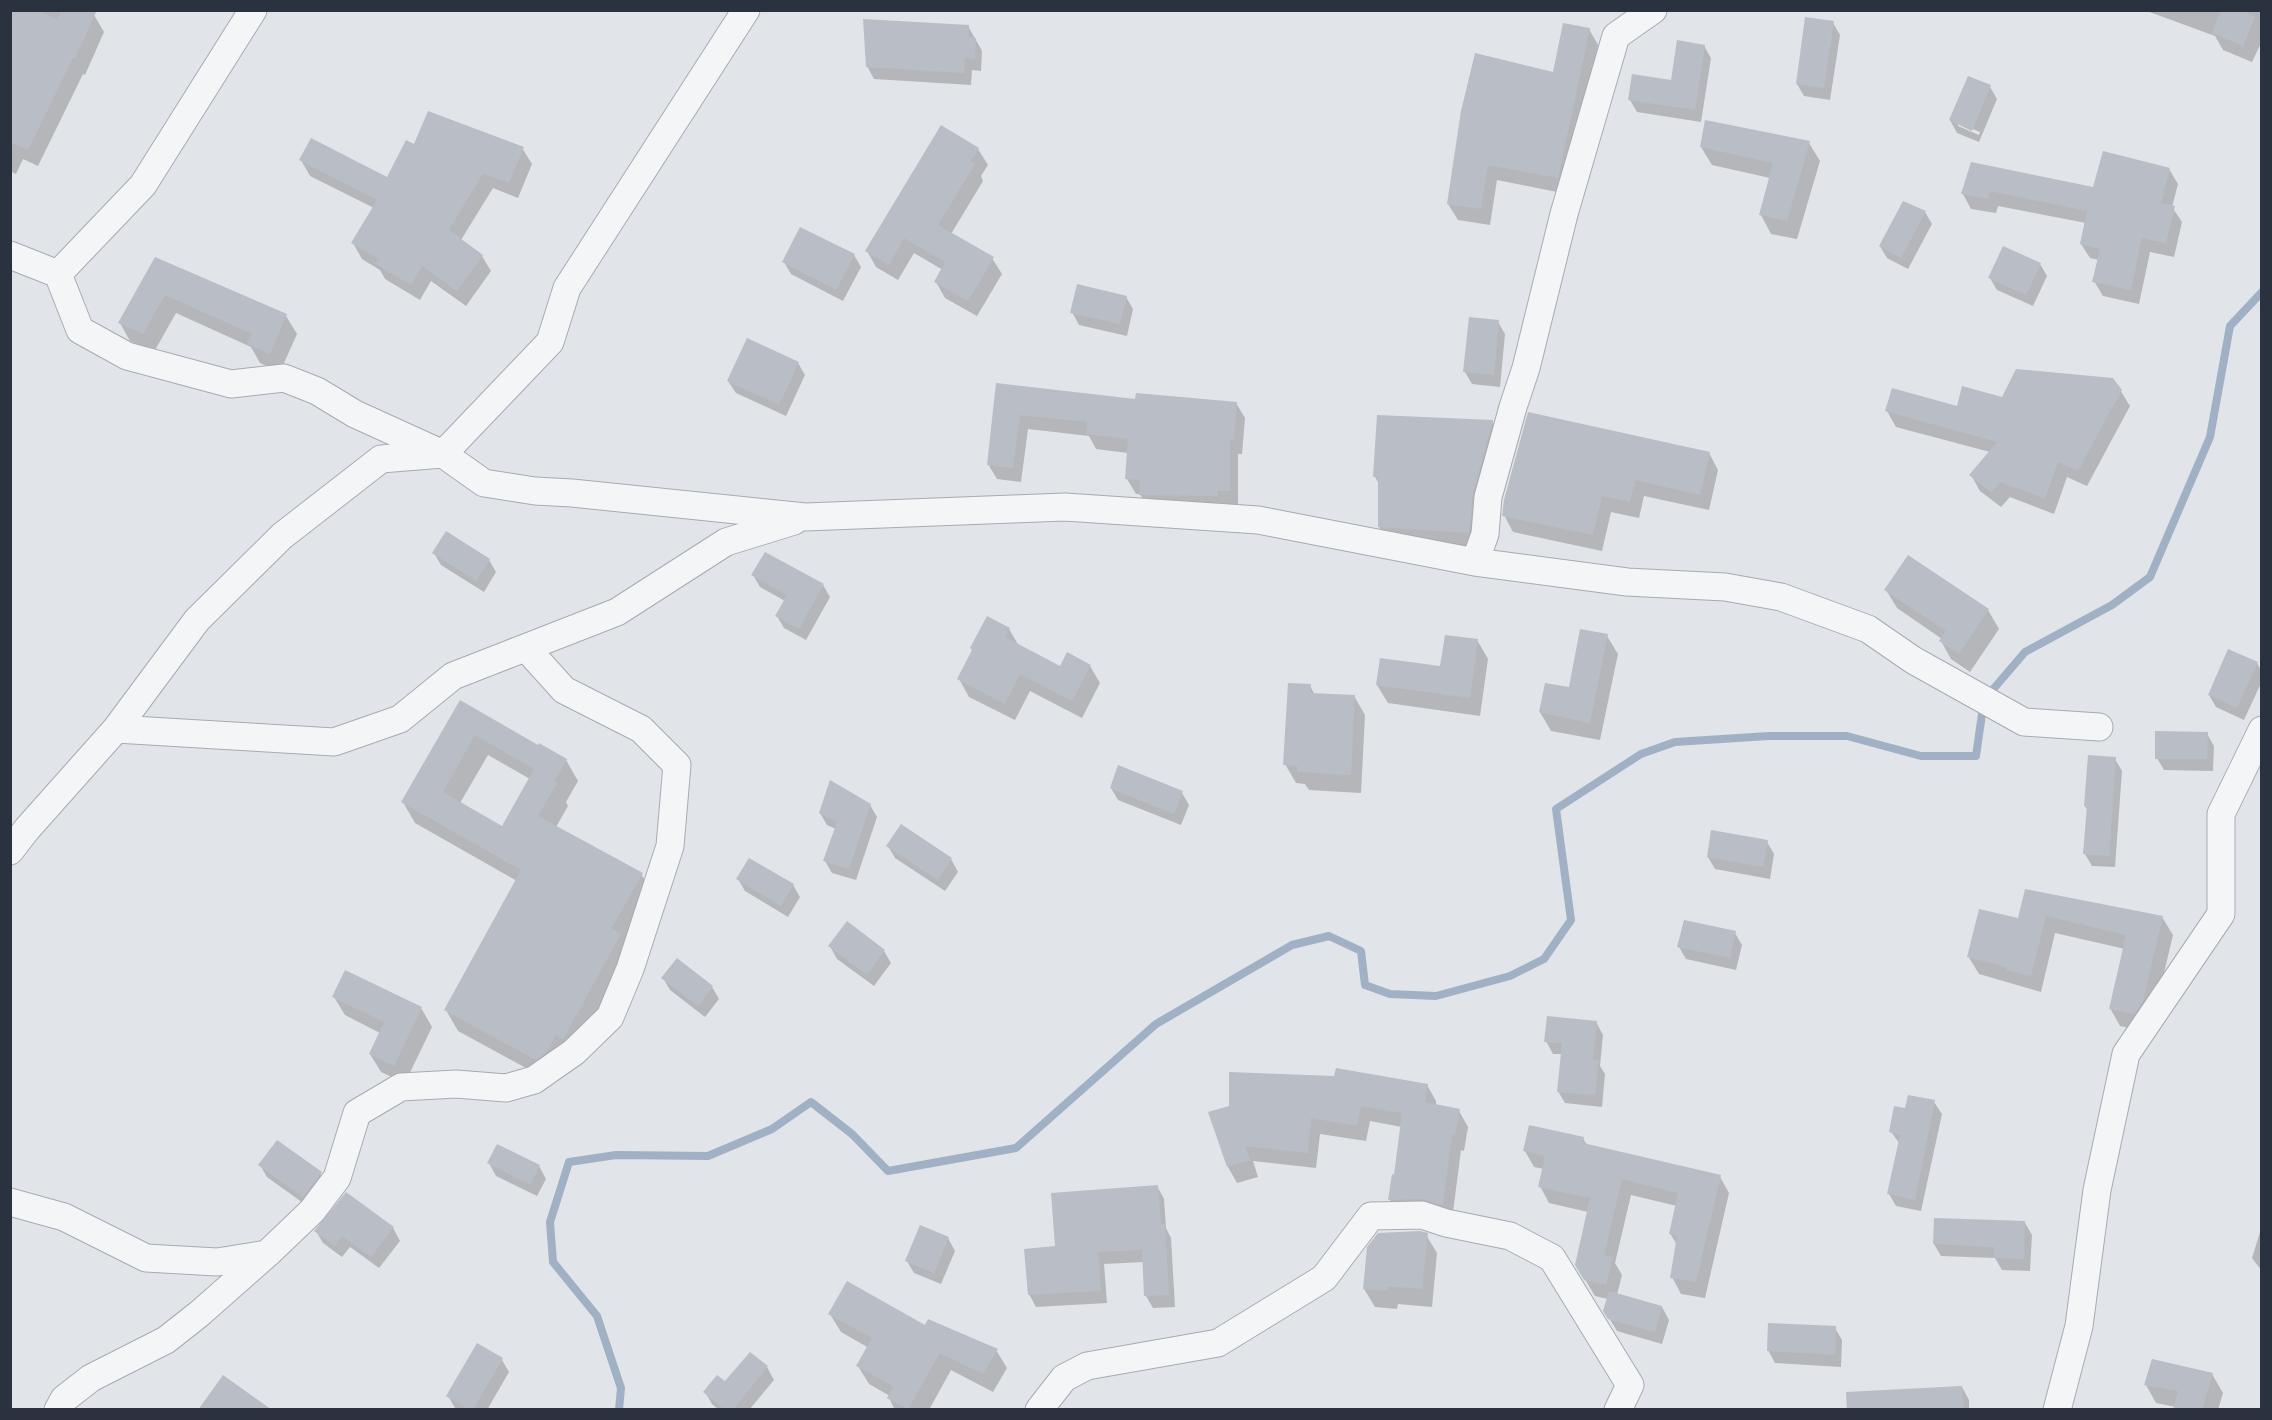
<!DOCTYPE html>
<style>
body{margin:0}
#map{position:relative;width:2272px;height:1420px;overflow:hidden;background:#e1e4e8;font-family:Cabin,sans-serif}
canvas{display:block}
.frame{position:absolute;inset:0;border:12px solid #2b323f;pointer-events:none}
</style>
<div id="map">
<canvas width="2272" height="1420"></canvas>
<div class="frame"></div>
</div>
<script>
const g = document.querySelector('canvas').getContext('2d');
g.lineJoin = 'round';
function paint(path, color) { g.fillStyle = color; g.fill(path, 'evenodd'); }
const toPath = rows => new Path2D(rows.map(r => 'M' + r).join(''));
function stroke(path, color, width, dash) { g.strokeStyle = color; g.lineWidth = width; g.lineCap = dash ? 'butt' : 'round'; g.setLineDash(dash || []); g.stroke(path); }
const shadow = toPath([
 [10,10,56,10,62,13,94,15,104,32,85,75,83,74,38,166,23,159,16,174,10,171],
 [2144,10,2262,10,2260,27,2262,41,2252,62,2223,50,2215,36],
 [1833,23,1840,35,1830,100,1804,96,1797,84],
 [968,26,982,51,981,71,972,70,971,85,874,79,867,66],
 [1589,29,1598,45,1567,194,1497,180,1490,225,1458,220,1448,204],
 [1704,46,1711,58,1701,122,1637,112,1630,100,1672,82],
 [1968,78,1990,87,1997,99,1979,142,1957,133,1950,120],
 [1958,123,1980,132,1979,135,1958,126],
 [1809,143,1820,161,1797,239,1771,234,1761,215,1770,178,1712,165,1701,147],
 [415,146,522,148,532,164,518,198,493,188,461,240,482,256,491,271,466,306,431,281,420,300,385,279,380,270,362,259,353,243,374,208,310,176,301,160,387,179],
 [978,149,988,165,981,176,983,181,951,234,992,258,1002,274,977,316,945,298,936,282,943,270,914,253,898,280,876,267,867,251],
 [1972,164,2094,189,2169,169,2178,184,2172,207,2182,222,2174,257,2150,252,2139,304,2103,296,2094,281,2099,260,2090,258,2081,244,2086,223,1998,206,1996,213,1971,209,1963,194],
 [1925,212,1932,224,1908,269,1887,258,1880,246],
 [854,255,861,267,843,301,791,274,784,262],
 [156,259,286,316,297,334,280,372,260,363,251,347,176,313,154,352,130,341,120,323],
 [2040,264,2047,276,2033,306,1997,290,1990,278],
 [1126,297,1133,309,1127,336,1079,325,1072,312],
 [1498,322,1505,334,1500,387,1472,384,1465,372],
 [798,363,805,375,786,416,736,393,728,381],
 [997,385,1136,401,1236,403,1245,418,1242,454,1238,454,1238,506,1149,510,1140,494,1136,494,1127,479,1128,453,1096,449,1089,436,1028,429,1021,482,997,479,988,464],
 [2120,390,2130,406,2087,486,2067,477,2054,514,2010,497,2001,507,1980,491,1971,475,1990,452,1896,427,1887,411,1958,408,2002,399],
 [1492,421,1506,446,1482,557,1393,551,1379,527,1379,484,1375,477],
 [1709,453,1718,470,1709,510,1644,496,1639,518,1611,512,1602,551,1513,532,1504,515],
 [447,533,489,560,496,572,484,592,441,565,434,553],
 [1909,557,1988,610,1999,629,1970,672,1951,659,1941,641,1942,639,1897,608,1886,590],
 [753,575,823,585,830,597,806,640,784,628,777,616,785,601,760,587],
 [1009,629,1019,646,1060,668,1090,666,1100,683,1082,718,1030,691,1015,720,969,697,959,679],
 [1607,636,1618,654,1600,740,1551,731,1540,712,1570,689],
 [1477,640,1488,659,1480,716,1388,703,1377,685,1441,668],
 [2257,663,2262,672,2262,681,2244,720,2216,707,2209,695],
 [1310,686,1315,695,1354,696,1365,715,1361,793,1309,790,1305,784,1296,783,1285,764],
 [460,702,539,747,566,760,578,781,566,802,568,806,556,827,641,874,654,895,632,956,575,1059,548,1080,458,1031,446,1010,517,881,415,823,403,802],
 [488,755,530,779,502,828,460,803],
 [2207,734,2214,746,2213,771,2164,770,2157,758],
 [2115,759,2122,771,2115,867,2092,866,2085,854,2088,811,2085,806],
 [1111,788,1182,793,1189,805,1181,825,1118,800],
 [870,805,877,817,856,880,832,873,825,861,836,829,827,825,820,813],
 [1767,842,1774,854,1770,879,1715,869,1708,857],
 [888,846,951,859,958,872,945,891,895,858],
 [738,879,793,885,800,897,788,917,745,891],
 [2026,891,2162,917,2173,935,2153,1019,2144,1031,2120,1026,2110,1008,2125,949,2055,933,2041,992,1979,974,1968,956,2019,920],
 [1735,933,1742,945,1736,970,1686,959,1679,947],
 [830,946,884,951,891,963,874,986,837,959],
 [663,978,712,987,719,999,705,1017,670,990],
 [334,997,421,1008,432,1027,405,1083,381,1072,370,1054,380,1033,345,1015],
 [1596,1022,1603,1035,1600,1066,1605,1074,1602,1107,1565,1103,1558,1091,1562,1054,1553,1054,1546,1041],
 [1427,1085,1436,1101,1436,1106,1459,1111,1468,1127,1464,1151,1461,1150,1452,1220,1399,1216,1390,1200,1396,1176,1402,1127,1370,1121,1366,1141,1320,1134,1316,1168,1253,1161,1258,1177,1237,1183,1228,1167,1210,1113],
 [1934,1102,1942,1114,1921,1211,1896,1206,1889,1194,1900,1144,1891,1132,1907,1110],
 [1583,1139,1588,1146,1720,1177,1729,1193,1705,1298,1681,1294,1672,1277,1677,1245,1670,1233,1677,1206,1631,1195,1615,1263,1622,1275,1617,1295,1662,1307,1669,1320,1662,1344,1617,1331,1605,1311,1608,1299,1595,1296,1576,1264,1588,1212,1549,1203,1540,1186,1544,1169,1534,1167,1525,1151],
 [489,1163,539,1166,546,1179,537,1196,496,1176],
 [260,1165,320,1173,327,1185,310,1208,267,1177],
 [1157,1186,1164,1199,1166,1228,1171,1238,1175,1307,1153,1308,1146,1296,1144,1262,1104,1264,1107,1303,1036,1307,1029,1294,1056,1248],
 [2025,1223,2032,1235,2030,1271,2002,1270,1995,1258,1941,1256,1934,1244],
 [393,1228,400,1241,379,1268,350,1247,342,1257,323,1243,316,1231],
 [2260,1232,2262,1232,2262,1271,2252,1258],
 [1426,1235,1437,1253,1432,1307,1398,1304,1397,1309,1375,1307,1364,1289],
 [948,1238,955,1251,941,1284,914,1273,907,1261],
 [830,1314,926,1327,996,1350,1007,1368,993,1392,951,1370,929,1410,895,1410,889,1398,890,1396,869,1384,858,1366,869,1348,841,1332],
 [1835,1328,1842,1340,1841,1367,1775,1363,1768,1350],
 [502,1360,509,1372,487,1410,455,1408,448,1396],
 [767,1367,774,1380,749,1410,719,1410,712,1404,705,1392],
 [2212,1374,2223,1393,2218,1410,2175,1410,2176,1407,2156,1403,2146,1385],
 [1962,1387,1969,1400,1969,1410,1881,1410]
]);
const stream = toPath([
 [619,1410,621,1388,597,1316,553,1262,550,1222,569,1162,616,1155,708,1156,772,1129,811,1102,852,1134,888,1171,1016,1148,1156,1024,1292,945,1329,936,1361,951,1365,985,1390,994,1436,996,1510,976,1544,959,1571,920,1556,809,1641,754,1675,742,1769,736,1847,736,1921,756,1976,756,1984,700,2025,652,2112,605,2150,577,2210,437,2230,326,2262,292]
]);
const building = toPath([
 [10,10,38,10,57,20,62,10,97,10,75,59,73,58,28,150,10,142],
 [2221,10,2241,10,2255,17,2243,46,2212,33],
 [1805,17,1834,21,1824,88,1796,84],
 [863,19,969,25,968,37,976,38,975,59,965,58,964,73,866,67],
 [1563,23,1590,28,1558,178,1488,165,1481,209,1447,204,1461,111,1475,53,1553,72],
 [1677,40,1705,45,1695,110,1628,100,1632,74,1671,80],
 [1968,76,1991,85,1972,131,1949,120],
 [428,111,524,147,509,183,483,173,449,230,483,255,457,291,422,266,411,285,374,263,381,260,351,243,377,200,299,160,311,138,387,177,406,140,414,144],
 [1705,120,1810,141,1787,221,1759,215,1773,163,1700,147],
 [941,125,979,148,971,161,975,164,938,225,994,257,968,301,934,282,945,262,904,238,889,265,865,251],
 [2103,151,2170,168,2161,203,2175,206,2166,243,2142,238,2131,290,2092,282,2100,249,2080,244,2087,211,1990,191,1988,199,1961,194,1971,162,2093,187],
 [1903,201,1926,211,1901,258,1879,246],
 [800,227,855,254,836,290,782,262],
 [2003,246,2041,263,2026,295,1988,278],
 [155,257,287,314,270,354,247,344,252,334,165,295,143,334,118,323],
 [1077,284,1127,296,1120,324,1070,313],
 [1469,317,1499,320,1494,375,1463,372],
 [747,338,799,362,779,405,727,381],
 [2016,369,2113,378,2122,390,2078,471,2058,462,2045,499,2001,482,1991,492,1969,475,1997,442,1885,411,1892,388,1957,406,1962,386,2002,397],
 [996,383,1135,399,1136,393,1237,402,1234,440,1230,439,1230,491,1218,491,1218,496,1139,495,1140,480,1125,479,1128,439,1086,434,1087,422,1020,415,1013,468,987,465],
 [1528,412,1710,452,1700,495,1635,480,1630,502,1602,496,1593,535,1502,516,1504,500],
 [1377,415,1493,420,1473,493,1469,533,1378,527,1378,477,1373,477],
 [446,531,490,559,476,581,432,553],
 [765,552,824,584,799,629,775,616,787,595,751,575],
 [1908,555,1989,609,1959,654,1939,641,1946,631,1884,590],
 [987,616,1010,628,1005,637,1060,666,1067,652,1091,665,1072,701,1020,674,1005,704,957,679,972,650,970,648],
 [1580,629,1608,634,1590,723,1539,712,1545,683,1569,687],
 [1445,635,1478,639,1470,698,1376,685,1380,658,1440,666],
 [2228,649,2258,662,2237,708,2208,695],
 [1288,683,1311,684,1310,693,1355,695,1351,775,1297,772,1297,766,1283,765],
 [460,700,538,745,539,743,567,759,554,782,557,783,538,816,643,873,611,929,621,934,563,1039,556,1035,547,1051,536,1060,444,1010,521,870,401,802],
 [475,735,534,769,502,826,443,792],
 [2155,731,2208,732,2207,759,2155,759],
 [2088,755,2116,757,2109,856,2083,854,2087,806,2084,806],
 [1118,765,1183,791,1174,814,1110,788],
 [830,780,871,804,849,869,823,861,837,822,819,813],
 [901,824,952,858,938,880,886,846],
 [1711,830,1768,840,1763,867,1707,857],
 [749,858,794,884,781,906,736,879],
 [2025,889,2163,916,2143,1001,2134,1014,2109,1009,2126,935,2046,916,2031,976,2006,970,2007,967,1967,957,1979,909,2018,918],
 [1684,920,1736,931,1730,958,1677,947],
 [847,921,885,950,867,975,828,946],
 [677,958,713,986,698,1006,661,978],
 [345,970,422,1007,394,1066,369,1054,384,1022,332,997],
 [1547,1016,1597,1021,1593,1060,1599,1060,1595,1095,1557,1092,1562,1043,1544,1042],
 [1336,1068,1428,1084,1425,1102,1460,1109,1455,1135,1452,1135,1443,1205,1422,1199,1388,1200,1392,1174,1394,1175,1402,1113,1361,1106,1357,1126,1311,1118,1308,1153,1245,1146,1250,1160,1227,1167,1208,1112,1229,1106,1229,1072,1334,1076],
 [1908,1095,1935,1100,1915,1200,1887,1194,1900,1135,1889,1132,1894,1106,1905,1108],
 [1529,1125,1584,1137,1583,1143,1721,1175,1696,1282,1670,1278,1677,1236,1669,1234,1678,1193,1622,1179,1604,1255,1613,1257,1606,1285,1584,1280,1575,1265,1590,1198,1538,1187,1545,1156,1523,1151],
 [277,1140,322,1172,303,1197,258,1165],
 [497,1144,540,1165,530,1185,487,1163],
 [1158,1185,1161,1224,1165,1224,1169,1295,1144,1296,1142,1250,1098,1252,1101,1291,1028,1295,1024,1249,1055,1246,1051,1193],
 [346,1192,394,1227,371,1257,342,1236,335,1246,314,1231],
 [1934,1218,2025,1221,2024,1259,1994,1258,1994,1247,1933,1244],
 [920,1225,949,1237,934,1273,905,1261],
 [1420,1231,1428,1233,1422,1289,1388,1286,1387,1291,1363,1289,1367,1247,1378,1233],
 [847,1281,925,1325,928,1319,998,1349,983,1374,940,1353,908,1409,887,1398,893,1386,856,1366,872,1338,828,1314],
 [1609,1291,1662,1306,1655,1332,1608,1319,1603,1311],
 [1768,1323,1836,1326,1835,1355,1767,1351],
 [477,1343,503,1358,473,1410,469,1410,446,1396],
 [750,1352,768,1366,733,1410,725,1410,703,1392,717,1375,725,1381],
 [2152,1359,2213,1373,2202,1410,2173,1410,2178,1391,2144,1385],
 [223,1375,272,1410,198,1410],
 [1962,1386,1964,1410,1847,1410,1846,1392]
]);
const street = toPath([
 [10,255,58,274,80,330,127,356,231,384,284,378,317,391,355,414,443,454,484,483,535,491,572,493,805,517,1065,507,1258,520,1475,562,1627,582,1725,587,1781,597,1868,629,1913,660,2024,722,2099,727],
 [58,274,143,185,253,10],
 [1475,562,1485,534,1488,497,1513,407,1526,368,1564,214,1616,36,1653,10],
 [116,729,334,742,400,719,453,676,617,612,726,542,794,521],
 [10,851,27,829,116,729,197,620,282,536,381,459,443,454,550,342,567,288,746,10],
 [10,1202,64,1217,146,1258,217,1262,267,1254,312,1211,337,1178,357,1113,401,1087,456,1084,506,1088,534,1080,574,1052,610,1017,630,969,670,846,677,765,641,729,564,690,527,649],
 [58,1410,64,1399,91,1378,166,1340,199,1314,267,1254],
 [1039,1410,1064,1378,1087,1366,1218,1343,1324,1278,1371,1216,1422,1215,1446,1223,1510,1236,1552,1258,1630,1385,1618,1410],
 [2057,1410,2079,1326,2097,1190,2126,1054,2221,914,2221,814,2262,730]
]);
paint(shadow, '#0003');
stroke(stream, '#a0b1c5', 8);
paint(building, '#b9bdc5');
stroke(street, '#a7abb2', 29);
stroke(street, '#f4f5f7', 27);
</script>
